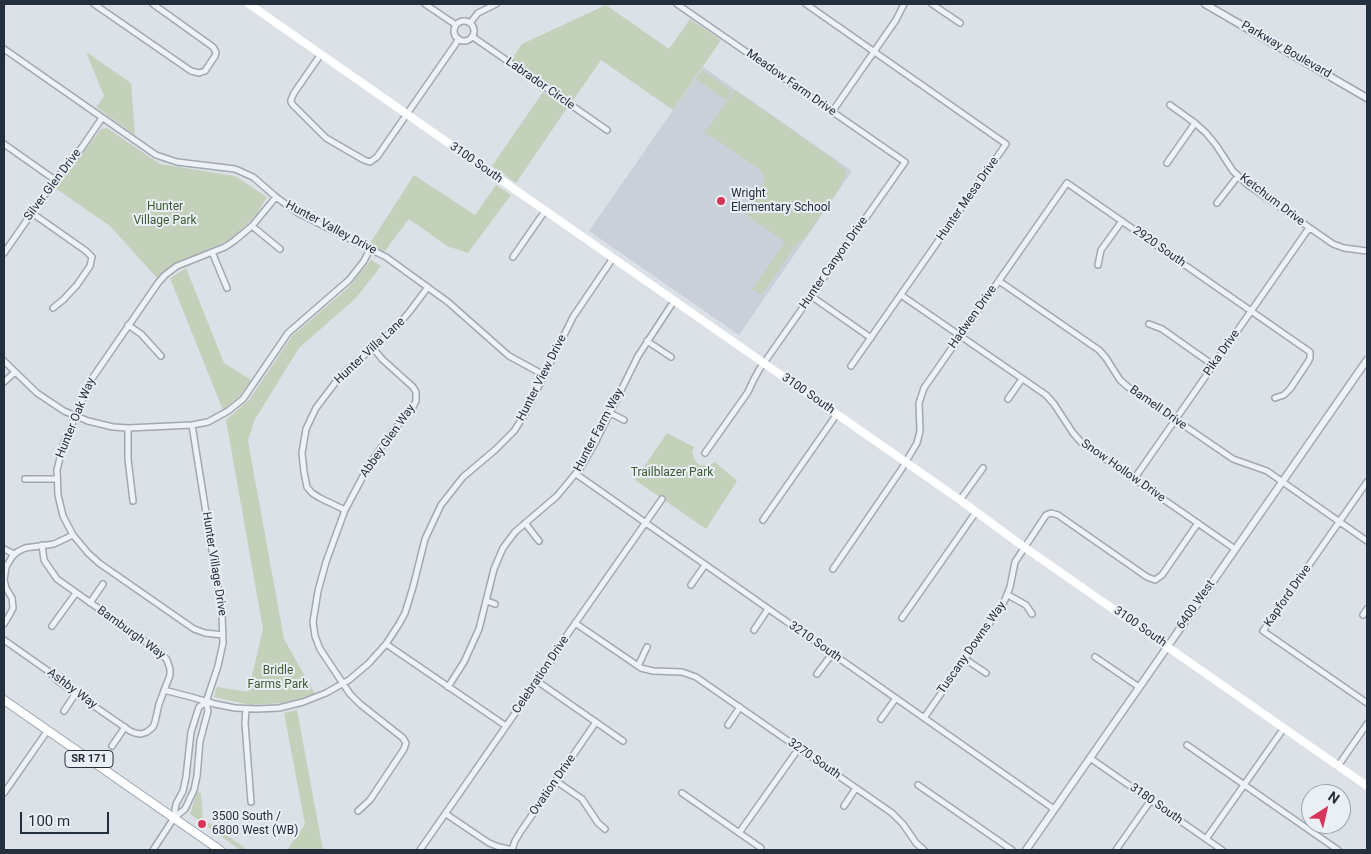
<!DOCTYPE html>
<style>
body{margin:0}
#map{position:relative;width:1371px;height:854px;overflow:hidden;background:#dbe1e7;font-family:Roboto,sans-serif}
canvas{display:block}
.frame{position:absolute;inset:0;border:5px solid #242f3e;pointer-events:none}
.north{position:absolute;left:1301px;top:784px;width:50px;height:50px;box-sizing:border-box;background:#eaeff5;border:1px solid #9ba2ac;border-radius:50%;rotate:35deg;font-size:14px;font-weight:700;line-height:20px;text-align:center;color:#242f3e}
.north::after{content:'';display:block;margin:auto;width:18px;height:22px;background:#d8345a;clip-path:polygon(50% 0,100% 100%,50% 72%,0 100%)}
.scale{position:absolute;left:20px;top:812px;width:89px;height:22px;box-sizing:border-box;border:2px solid #242f3e;border-top:0;padding-left:6px;font-size:15px;line-height:18px;white-space:nowrap;color:#242f3e;-webkit-text-stroke:4px #eaeff5;paint-order:stroke}
</style>
<div id="map">
<canvas width="1371" height="854"></canvas>
<div class="frame"></div>
<div class="north">N</div>
<div class="scale">100 m</div>
</div>
<script>
const g = document.querySelector('canvas').getContext('2d');
g.lineJoin = 'round';
function paint(path, color) { g.fillStyle = color; g.fill(path, 'evenodd'); }
const toPath = rows => new Path2D(rows.map(r => 'M' + r).join(''));
function stroke(path, color, width, dash) { g.strokeStyle = color; g.lineWidth = width; g.lineCap = dash ? 'butt' : 'round'; g.setLineDash(dash || []); g.stroke(path); }
function label(font, color, halo, rows, align = 'center') {
  g.font = font + ' Roboto,sans-serif'; g.lineWidth = 4; g.setLineDash([]); g.textBaseline = 'middle'; g.strokeStyle = halo; g.fillStyle = color; for (const [text, x, y, turn = 0] of rows) {
    g.save(); g.translate(x, y); g.rotate((+turn || 0) * Math.PI / 180); g.textAlign = isNaN(turn) ? turn : align; if (halo) g.strokeText(text, 0, 0); g.fillText(text, 0, 0); g.restore();
  }
}
const built = toPath([
 [703,67,852,171,739,335,589,231]
]);
const green = toPath([
 [606,5,669,49,690,19,721,40,673,110,601,60,572,102,511,60,522,44],
 [86,52,131,83,135,135,96,107,104,96],
 [702,70,732,91,726,100,696,79],
 [735,90,836,161,840,166,845,170,846,175,842,180,841,186,805,238,800,241,796,246,792,247,793,249,761,295,752,289,785,242,745,214,746,212,745,211,762,187,764,177,760,170,705,132],
 [543,92,567,108,516,183,492,166],
 [107,128,160,164,235,176,267,197,257,214,232,239,180,262,157,278,110,226,55,188,101,129],
 [414,175,475,215,496,185,511,195,468,253,447,246,409,219,384,252,369,245],
 [371,260,381,266,356,298,299,348,254,421,248,441,284,639,315,694,283,703,250,705,214,697,217,687,248,692,263,629,226,420,249,400,292,336,348,288],
 [186,268,224,363,251,380,239,397,223,410,170,278],
 [667,433,694,447,692,453,696,462,700,465,708,466,715,462,737,481,706,529,635,480],
 [297,710,323,850,287,850,305,824,284,713],
 [197,792,201,793,203,819,248,850,240,850,190,814]
]);
const minor = toPath([
 [94,4,191,71,199,73,205,71,215,56,216,52,213,47,153,4],
 [425,4,456,25],
 [677,4,905,162,759,370,753,381,748,392,705,453],
 [806,4,1006,144,851,366],
 [932,4,960,23],
 '454 31a10 10 0 1 1 20 0a10 10 0 1 1-20 0Z',
 [470,23,478,13,496,4],
 [473,37,607,130],
 [4,49,156,155,177,162,235,169,253,177,276,197,298,213,386,257,448,302,509,356,544,375],
 [321,54,294,93,291,100,291,102,293,105,326,138,364,160,370,162,377,157,459,39],
 [1170,105,1195,123,1206,133,1216,145,1233,171,1248,185,1333,244,1344,248,1367,251],
 [832,112,896,20,904,4],
 [4,144,55,180],
 [1167,163,1195,123],
 [1217,203,1238,176],
 [32,213,86,251,92,257,90,266,77,285,63,300,53,308],
 [252,226,280,249],
 [212,252,227,288],
 [4,253,55,180,76,156,102,118],
 [513,257,545,211],
 [1098,265,1101,250,1122,221],
 [999,281,1099,350,1106,358,1120,380,1128,387,1233,459,1267,471,1367,541],
 [901,295,1046,395,1054,404,1073,433,1081,442,1235,549],
 [811,296,871,338],
 [1149,324,1162,329,1213,365],
 [128,325,141,334,161,356],
 [647,341,671,357],
 [4,361,37,393,64,411,88,421,113,427,128,428,192,425,208,422,228,411,243,399,288,333,349,280,364,261,370,249],
 [4,382,15,372],
 [1008,399,1022,379],
 [610,413,624,420],
 [128,428,128,459,133,501],
 [576,474,1054,809],
 [25,479,56,479],
 [1134,479,1309,228],
 [1367,482,1263,631,1367,703],
 [960,500,983,468],
 [345,510,320,498,312,493,307,487,304,472,302,453,306,429,316,408,335,383,349,368,395,329,410,311,428,287],
 [763,520,837,414],
 [525,523,539,541],
 [4,549,14,554],
 [833,569,901,470,917,443,920,431,919,403,924,388,1067,183,1310,352,1310,358,1308,362,1290,389,1284,395,1275,398],
 [691,585,705,565],
 [1008,595,1026,605,1032,614],
 [487,601,495,604],
 [90,603,103,584],
 [1363,615,1367,609],
 [902,618,976,512],
 [575,623,641,668,653,671,682,672,696,677,892,813,903,824,916,843,924,850],
 [4,624,10,614,13,608,12,598,6,588,4,580,6,567,12,557,17,552,25,548,54,544,73,535],
 [52,626,76,593],
 [754,630,768,609],
 [223,635,205,633,194,629,99,563,88,553,73,535,63,516,58,495,57,470,63,445,91,380,158,283,165,275,177,266,225,247,234,241,252,226,276,197],
 [4,640,48,671,58,681,130,731,135,733,141,734,147,732,153,727,155,722,159,704,170,675,170,669,167,660,160,652,57,579,44,560,42,545],
 [386,644,506,726],
 [1095,657,1139,687],
 [965,659,986,673],
 [638,666,647,647],
 [817,674,832,654],
 [537,681,623,741],
 [448,687,464,662,479,629,494,569,503,548,515,532,557,496,581,467,595,443,638,356,674,301],
 [164,690,191,697,215,704,235,708,256,709,279,708,303,702,326,693,349,680,369,663,386,644,399,624,405,613,413,587,425,539,441,505,463,477,495,450,514,431,525,414,573,317,613,258],
 [246,709,245,723,251,802],
 [64,711,76,693],
 [924,718,1004,602,1010,587,1015,562,1046,515,1051,513,1058,515,1147,577,1155,580,1162,575,1198,523],
 [881,719,896,698],
 [728,725,740,707],
 [1187,745,1338,850],
 [112,746,125,727],
 [1090,758,1222,850],
 [1338,766,1367,724],
 [556,781,582,799,598,823,605,829],
 [918,785,1012,850],
 [4,793,48,730],
 [682,793,761,848],
 [844,806,856,788],
 [358,811,370,800,404,749,406,743,403,738,360,704,350,694,320,649,315,636,313,622,318,591,326,562,345,510,369,465,389,436,413,407,416,401,416,392,413,387,382,359,373,348],
 [446,814,489,843,499,847,512,850],
 [174,818,185,809,194,790,197,776,200,741,208,711,206,702],
 [739,833,799,748],
 [1206,839,1284,728],
 [153,850,174,818,176,804,183,791,186,777,191,732,199,707,206,702,218,666,223,643,222,613,192,425],
 [420,850,559,650,567,635,662,499],
 [512,850,515,841,521,831,596,722],
 [1116,850,1151,800]
]);
const tertiary = toPath([
 [1205,4,1367,98],
 [1026,850,1367,360]
]);
const secondary = toPath([
 [249,4,960,500,1017,542,1367,786]
]);
const primary = toPath([
 [4,700,220,850]
]);
const markers = [
 [721,201,5,"#d8345a"],
 [202,824,5,"#d8345a"]
];
const shields = [
 [89,759,48]
];
const shieldNames = [
 ["SR 171",89,759]
];
const streetNames = [
 ["Parkway Boulevard",1286,50,30],
 ["Meadow Farm Drive",791,83,35],
 ["Labrador Circle",540,84,35],
 ["3100 South",476,163,35],
 ["Silver Glen Drive",53,185,-53],
 ["Hunter Mesa Drive",968,199,-55],
 ["Ketchum Drive",1272,200,37],
 ["Hunter Valley Drive",331,228,28],
 ["2920 South",1159,247,35],
 ["Hunter Canyon Drive",834,263,-55],
 ["Hadwen Drive",973,317,-55],
 ["Hunter Villa Lane",370,351,-43],
 ["Pika Drive",1222,353,-55],
 ["Hunter View Drive",542,378,-63],
 ["3100 South",808,394,35],
 ["Bamell Drive",1158,408,35],
 ["Hunter Oak Way",76,418,-68],
 ["Hunter Farm Way",599,430,-62],
 ["Abbey Glen Way",388,441,-55],
 ["Snow Hollow Drive",1123,471,35],
 ["Hunter Village Drive",214,564,81],
 ["Kapford Drive",1288,596,-55],
 ["6400 West",1196,605,-55],
 ["3100 South",1140,627,35],
 ["Bamburgh Way",131,633,36],
 ["3210 South",815,642,35],
 ["Tuscany Downs Way",972,648,-55],
 ["Celebration Drive",541,675,-56],
 ["Ashby Way",72,689,37],
 ["3270 South",814,759,35],
 ["Ovation Drive",553,785,-55],
 ["3180 South",1156,804,35]
];
const poiNames = [
 ["Wright",731,194],
 ["Elementary School",731,208],
 ["3500 South /",212,817],
 ["6800 West (WB)",212,831]
];
const parkNames = [
 ["Hunter",165,207],
 ["Village Park",165,221],
 ["Trailblazer Park",672,473],
 ["Bridle",278,671],
 ["Farms Park",278,685]
];
paint(built, '#c9d0d9');
paint(green, '#c3d1bb');
stroke(minor, '#a0a8b1', 8);
stroke(tertiary, '#a0a8b1', 9);
stroke(primary, '#99a6b3', 10);
stroke(minor, '#eef1f5', 5);
stroke(tertiary, '#eef1f5', 6);
stroke(secondary, '#fff', 8);
stroke(primary, '#fff', 8);
for (const [x, y, r, color] of markers) { const dot = new Path2D(); dot.arc(x, y, r, 0, 2 * Math.PI); g.fillStyle = color; g.fill(dot); stroke(dot, '#eaeff5', 2); }
for (const [x, y, w] of shields) { const box = new Path2D(); box.roundRect(x - w / 2, y - 8.5, w, 17, 4); g.fillStyle = '#eaeff5'; g.fill(box); stroke(box, '#242f3e', 1); }
label('bold 11px', '#242f3e', null, shieldNames);
label('12px', '#242f3e', '#eaeff5', streetNames);
label('12px', '#242f3e', '#eaeff5', poiNames, 'left');
label('12px', '#3c5b30', '#eaeff5', parkNames);
</script>
